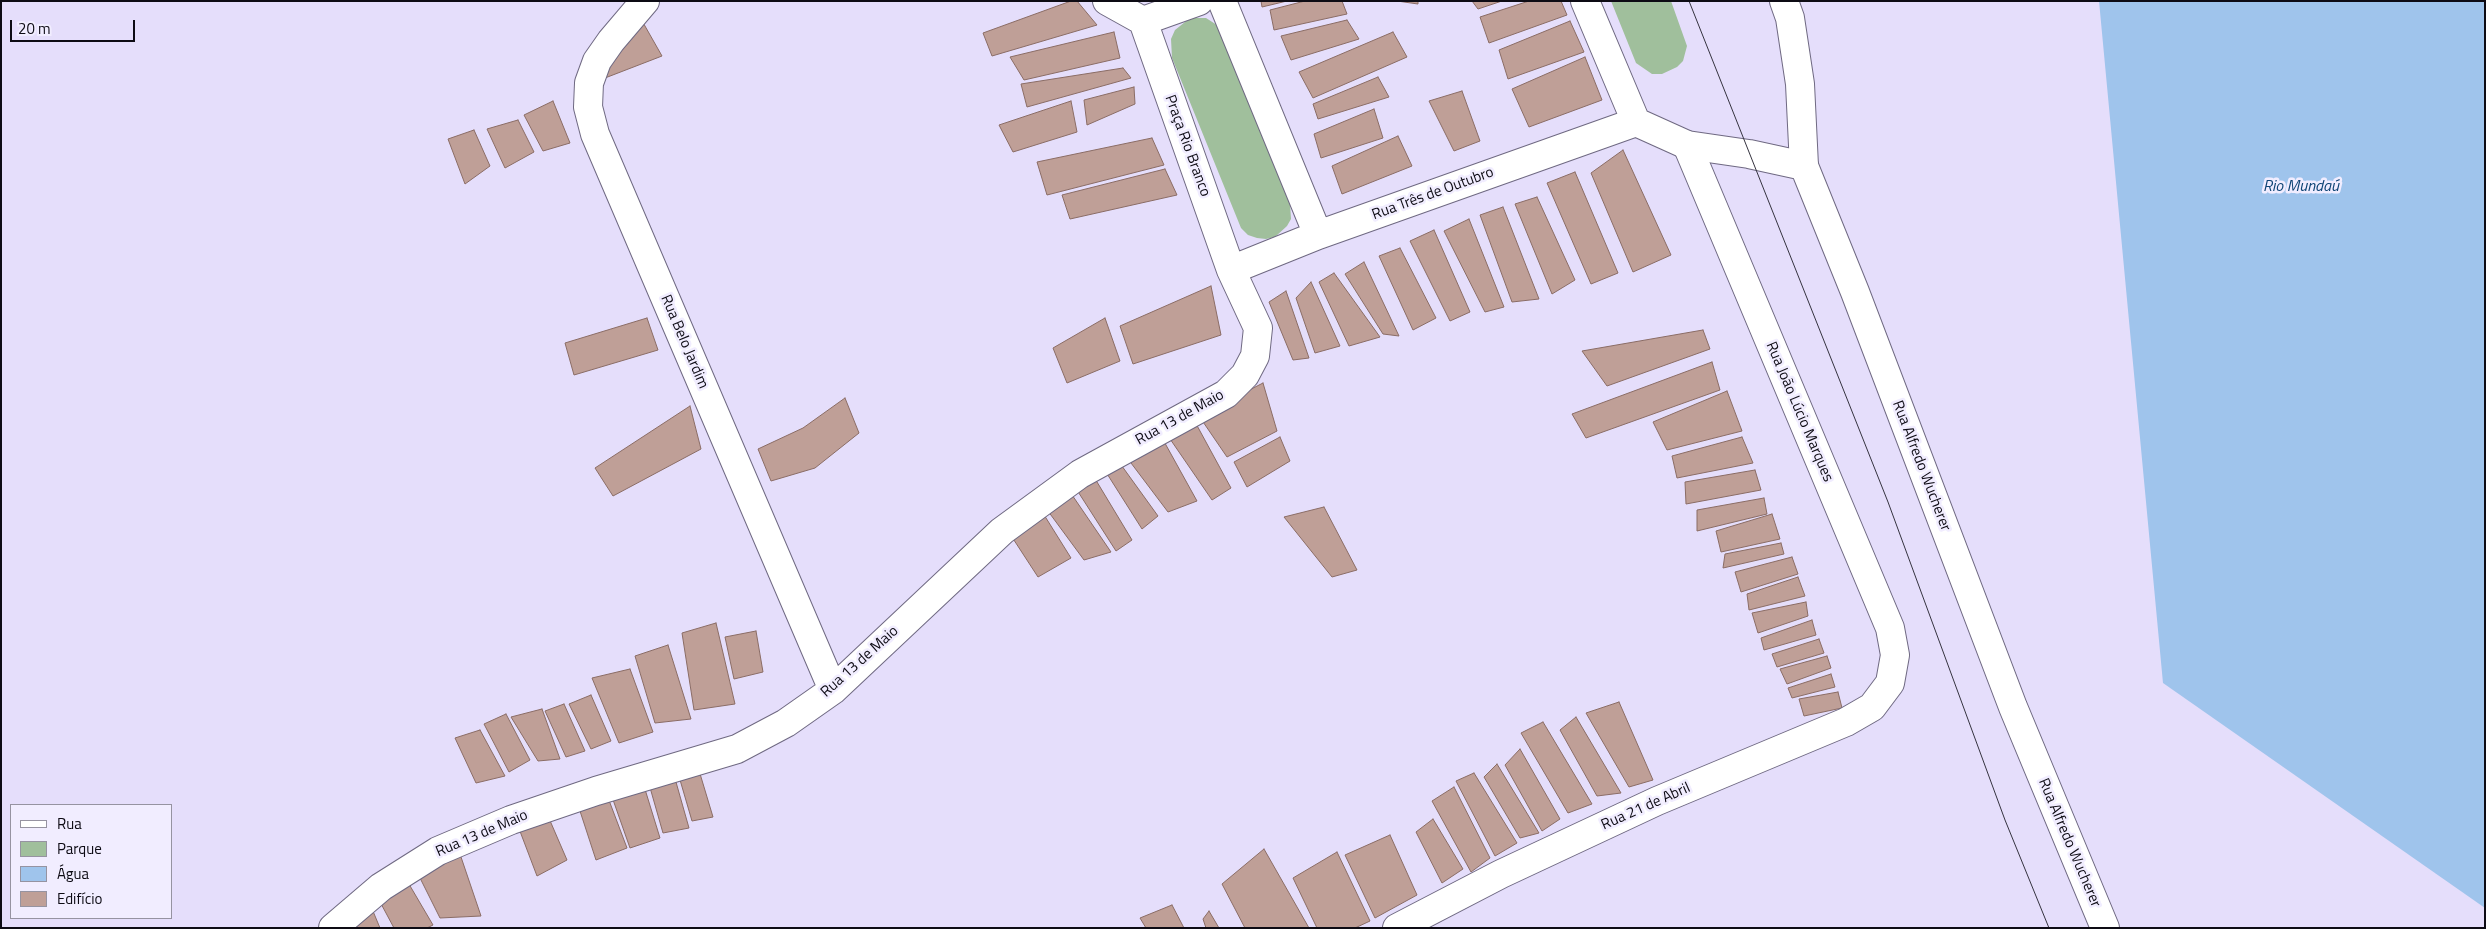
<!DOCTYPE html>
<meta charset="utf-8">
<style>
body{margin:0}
#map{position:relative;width:2486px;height:929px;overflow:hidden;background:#e5defb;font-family:"Titillium Web",sans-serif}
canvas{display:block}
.frame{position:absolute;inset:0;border:2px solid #0d0b14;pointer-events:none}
.legend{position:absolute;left:10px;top:804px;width:162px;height:115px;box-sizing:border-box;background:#f1edff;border:1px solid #9693a1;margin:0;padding:6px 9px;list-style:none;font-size:15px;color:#0d0b14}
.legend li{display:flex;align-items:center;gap:10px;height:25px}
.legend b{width:25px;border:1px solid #9693a1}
.scale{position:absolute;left:10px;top:20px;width:125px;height:22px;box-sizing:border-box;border:2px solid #0d0b14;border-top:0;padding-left:6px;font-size:15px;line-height:18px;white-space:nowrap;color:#0d0b14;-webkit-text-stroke:4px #f1edff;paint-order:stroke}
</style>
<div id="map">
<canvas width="2486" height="929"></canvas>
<div class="frame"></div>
<ul class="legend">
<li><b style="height:6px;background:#fff"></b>Rua</li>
<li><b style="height:14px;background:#a0bf9c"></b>Parque</li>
<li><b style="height:14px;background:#9fc4ec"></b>Água</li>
<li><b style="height:14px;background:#bf9f97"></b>Edifício</li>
</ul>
<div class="scale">20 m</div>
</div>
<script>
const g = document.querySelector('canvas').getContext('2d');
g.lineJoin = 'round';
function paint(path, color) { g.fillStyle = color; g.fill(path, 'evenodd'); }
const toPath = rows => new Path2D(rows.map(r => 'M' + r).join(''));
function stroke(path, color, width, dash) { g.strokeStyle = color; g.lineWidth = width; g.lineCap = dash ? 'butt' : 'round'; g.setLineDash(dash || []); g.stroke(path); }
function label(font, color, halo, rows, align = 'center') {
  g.font = font + ' "Titillium Web",sans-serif'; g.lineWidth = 5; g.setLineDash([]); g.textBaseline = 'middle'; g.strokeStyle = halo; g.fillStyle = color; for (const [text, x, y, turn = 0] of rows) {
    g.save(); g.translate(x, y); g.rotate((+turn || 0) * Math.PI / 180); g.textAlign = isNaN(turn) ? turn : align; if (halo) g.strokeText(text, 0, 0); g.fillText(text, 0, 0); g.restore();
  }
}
const green = toPath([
 [1611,1,1671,1,1687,46,1683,61,1677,67,1662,74,1652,74,1636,63],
 [1190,18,1206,18,1220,27,1290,203,1291,219,1287,226,1275,237,1266,239,1257,238,1248,235,1241,228,1172,58,1171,39,1175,30]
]);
const water = toPath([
 [2099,1,2485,1,2485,908,2163,683]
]);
const building = toPath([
 [1071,1,1077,1,1097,25,992,56,983,33,1071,1],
 [1261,1,1287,1,1262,7,1261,1],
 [1305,1,1342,1,1347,14,1274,30,1270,10,1305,1],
 [1397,1,1418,1,1418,4,1397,1],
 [1472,1,1502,1,1478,9,1472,1],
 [1529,1,1561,1,1567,15,1489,43,1480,17,1529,1],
 [641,19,662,56,605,78,601,61,641,19],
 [1347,20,1359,39,1291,60,1281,36,1347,20],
 [1570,21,1584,52,1508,79,1499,50,1570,21],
 [1114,32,1120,58,1024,80,1010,57,1114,32],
 [1393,32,1407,57,1313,98,1299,72,1393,32],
 [1585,57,1602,100,1529,127,1512,89,1585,57],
 [1123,68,1131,78,1027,107,1021,84,1123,68],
 [1378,77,1389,97,1318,119,1313,104,1378,77],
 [1134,87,1135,104,1087,125,1084,100,1134,87],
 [1462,91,1480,141,1454,151,1429,101,1462,91],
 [553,101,570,143,543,151,524,115,553,101],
 [1071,101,1077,132,1013,152,999,125,1071,101],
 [1374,109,1383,138,1321,158,1314,134,1374,109],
 [518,120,534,152,505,168,487,129,518,120],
 [474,130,490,166,465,184,448,139,474,130],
 [1398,136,1412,166,1342,194,1332,166,1398,136],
 [1152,138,1164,165,1047,195,1037,162,1152,138],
 [1623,150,1671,255,1633,272,1591,173,1623,150],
 [1165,169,1177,195,1070,219,1062,195,1165,169],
 [1575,172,1618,273,1591,284,1547,183,1575,172],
 [1537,197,1575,280,1552,294,1515,204,1537,197],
 [1503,207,1539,299,1512,302,1480,215,1503,207],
 [1469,219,1504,307,1485,312,1444,231,1469,219],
 [1434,230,1470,312,1450,321,1410,241,1434,230],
 [1400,248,1436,318,1413,330,1379,256,1400,248],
 [1364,262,1399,336,1383,334,1345,274,1364,262],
 [1334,273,1380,337,1349,346,1319,282,1334,273],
 [1311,282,1340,346,1315,353,1296,298,1311,282],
 [1211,286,1221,335,1133,364,1120,326,1211,286],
 [1286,291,1309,358,1293,360,1269,302,1286,291],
 [647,318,658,350,574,375,565,343,647,318],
 [1105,318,1120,361,1067,383,1053,348,1105,318],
 [1703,330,1710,349,1607,386,1582,351,1703,330],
 [1712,362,1720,390,1586,438,1572,414,1712,362],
 [1263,383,1277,431,1227,457,1199,416,1263,383],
 [1727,391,1742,431,1667,450,1653,422,1727,391],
 [845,398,859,433,815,468,771,481,758,449,803,428,845,398],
 [690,406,701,449,613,496,595,468,690,406],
 [1194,420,1231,488,1212,500,1168,436,1194,420],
 [1161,436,1197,501,1168,512,1128,459,1161,436],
 [1280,437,1290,461,1247,487,1234,462,1280,437],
 [1742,437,1753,463,1677,478,1672,456,1742,437],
 [1119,462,1158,516,1142,529,1104,469,1119,462],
 [1755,470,1761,490,1686,504,1685,482,1755,470],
 [1094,477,1132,540,1116,551,1075,487,1094,477],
 [1068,489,1111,552,1084,560,1045,507,1068,489],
 [1764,498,1767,514,1697,531,1697,510,1764,498],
 [1324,507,1357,570,1332,577,1284,517,1324,507],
 [1041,510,1071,558,1038,577,1010,534,1041,510],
 [1772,514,1780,539,1721,552,1716,531,1772,514],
 [1781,543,1784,554,1723,568,1725,554,1781,543],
 [1792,557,1798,574,1741,592,1735,572,1792,557],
 [1798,577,1805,596,1749,610,1747,594,1798,577],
 [1806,602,1808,616,1758,633,1752,613,1806,602],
 [1812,620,1816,635,1764,650,1761,638,1812,620],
 [716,623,735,704,694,710,682,633,716,623],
 [756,631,763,672,734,679,725,637,756,631],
 [1819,639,1824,653,1777,667,1772,654,1819,639],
 [668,645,691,719,655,723,635,656,668,645],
 [1827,656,1831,668,1787,684,1780,669,1827,656],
 [630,669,653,732,619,743,592,678,630,669],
 [1831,674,1835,687,1792,698,1788,688,1831,674],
 [1838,692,1842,708,1804,716,1799,699,1838,692],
 [591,695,611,741,591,749,569,704,591,695],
 [1619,702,1653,780,1629,787,1586,713,1619,702],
 [564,704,585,751,566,757,545,711,564,704],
 [542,709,560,759,538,761,511,717,542,709],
 [506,714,530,760,509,772,484,724,506,714],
 [1576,717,1621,793,1597,796,1560,730,1576,717],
 [1543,722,1592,804,1568,813,1521,733,1543,722],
 [480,730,505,776,476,783,455,738,480,730],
 [1520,749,1560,819,1542,831,1505,765,1520,749],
 [1497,764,1539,833,1520,838,1484,777,1497,764],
 [698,767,713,817,692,821,678,773,698,767],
 [1474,773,1517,843,1495,856,1456,781,1474,773],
 [674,775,689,828,663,833,649,784,674,775],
 [644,786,660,838,630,848,611,794,644,786],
 [1454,787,1490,858,1471,872,1432,801,1454,787],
 [607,795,627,848,596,860,579,808,607,795],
 [548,816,567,860,537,876,518,826,548,816],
 [1433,819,1463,869,1442,883,1416,832,1433,819],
 [1390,835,1417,895,1375,918,1345,855,1390,835],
 [1264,849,1309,928,1245,928,1222,884,1264,849],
 [1337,852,1370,921,1355,928,1317,928,1293,878,1337,852],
 [460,854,481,916,440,918,419,876,460,854],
 [406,879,433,925,427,928,394,928,379,900,406,879],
 [370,904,380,928,350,928,370,904],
 [1172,905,1184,928,1146,928,1140,918,1172,905],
 [1209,911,1219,928,1206,928,1203,919,1209,911]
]);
const street = toPath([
 [645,1,611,41,597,61,589,83,588,107,595,134,833,690],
 [1107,1,1143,21],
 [1222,1,1318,235],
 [1784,1,1790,18,1800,84,1804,166],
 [1143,21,1199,1],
 [1231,270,1318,235,1636,122],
 [333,928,381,887,438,851,511,820,596,791,737,749,786,723,833,690,1002,531,1080,474,1226,394,1245,375,1255,356,1258,328,1231,270,1143,21],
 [1397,928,1501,874,1657,801,1846,722,1872,707,1890,683,1895,655,1890,628,1687,145]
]);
const secondary = toPath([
 [1585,1,1636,122,1687,145,1749,154,1804,166,1855,292,2013,707,2105,928]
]);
const tram = toPath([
 [1689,1,1888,502,2005,820,2049,928]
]);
const streetNames = [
 ["Praça Rio Branco",1187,146,70],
 ["Rua Três de Outubro",1433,194,-20],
 ["Rua Belo Jardim",684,342,67],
 ["Rua João Lúcio Marques",1799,412,67],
 ["Rua 13 de Maio",1180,418,-29],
 ["Rua Alfredo Wucherer",1921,466,69],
 ["Rua 13 de Maio",860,662,-42],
 ["Rua 21 de Abril",1646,807,-24],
 ["Rua 13 de Maio",482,834,-23],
 ["Rua Alfredo Wucherer",2069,843,67]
];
const waterNames = [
 ["Rio Mundaú",2301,187]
];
paint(green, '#a0bf9c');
paint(water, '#9fc4ec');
paint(building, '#bf9f97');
stroke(building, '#8a6c65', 1);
stroke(street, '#6f6982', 30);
stroke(secondary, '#6f6982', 30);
stroke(street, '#fff', 28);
stroke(secondary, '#fff', 28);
stroke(tram, '#35333f', 1);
label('15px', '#0d0b14', '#f1edff', streetNames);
label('italic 16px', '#0e4475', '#f1edff', waterNames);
</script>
